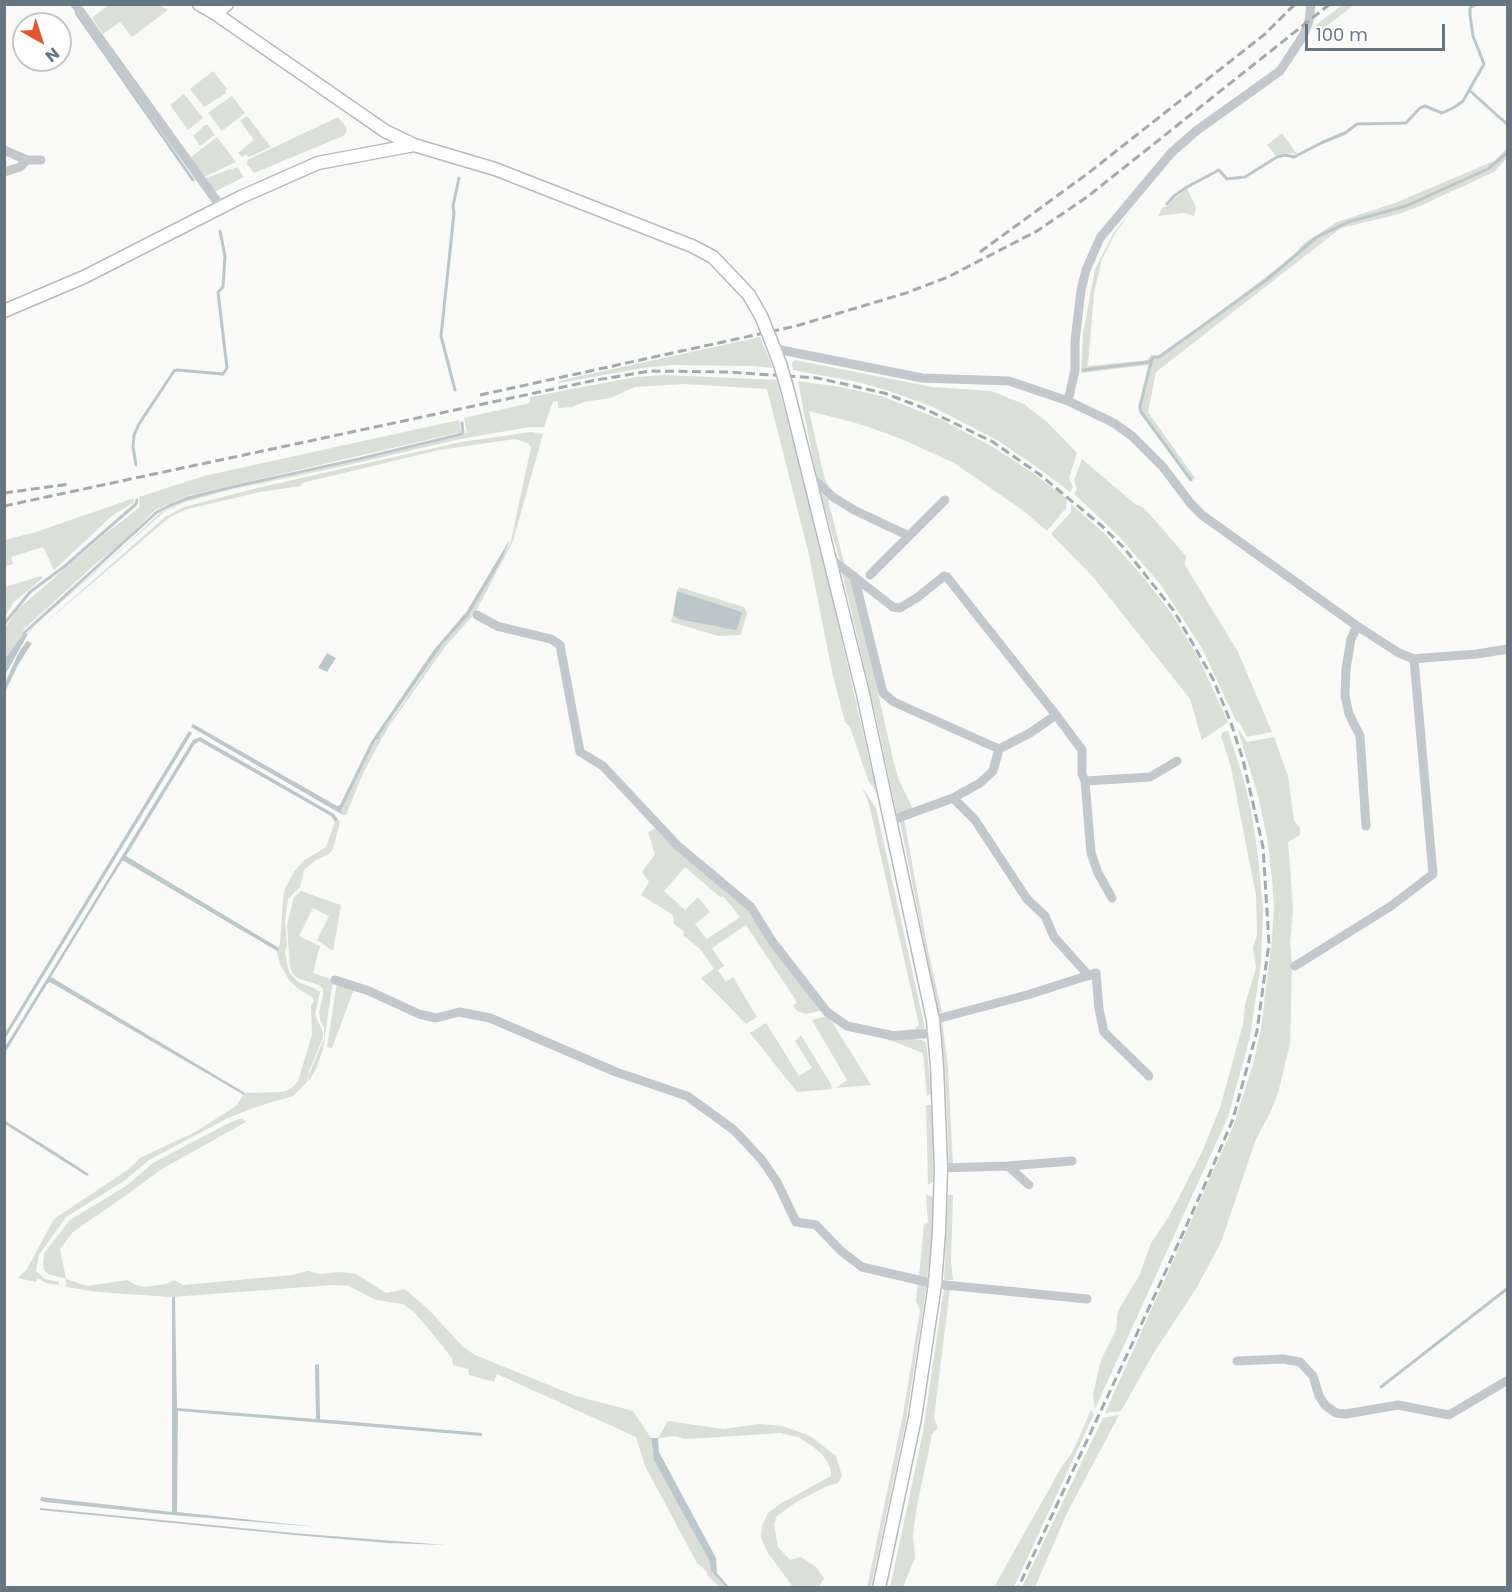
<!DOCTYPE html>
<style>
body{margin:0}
#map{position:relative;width:1512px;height:1592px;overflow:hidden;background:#fafaf8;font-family:Poppins,sans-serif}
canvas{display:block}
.frame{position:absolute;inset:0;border:6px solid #657683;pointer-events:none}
.north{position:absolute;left:12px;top:12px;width:60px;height:60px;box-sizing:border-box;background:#fff;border:2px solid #c1c8cd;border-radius:50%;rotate:141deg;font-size:16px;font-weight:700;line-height:24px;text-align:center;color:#657683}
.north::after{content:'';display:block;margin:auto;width:21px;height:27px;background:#e4572e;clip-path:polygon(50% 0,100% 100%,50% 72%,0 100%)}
.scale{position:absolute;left:1305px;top:24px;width:140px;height:27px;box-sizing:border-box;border:3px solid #657683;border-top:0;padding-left:8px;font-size:18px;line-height:21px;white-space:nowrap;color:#657683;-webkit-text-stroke:4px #fff;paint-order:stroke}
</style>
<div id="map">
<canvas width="1512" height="1592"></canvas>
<div class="frame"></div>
<div class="north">N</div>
<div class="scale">100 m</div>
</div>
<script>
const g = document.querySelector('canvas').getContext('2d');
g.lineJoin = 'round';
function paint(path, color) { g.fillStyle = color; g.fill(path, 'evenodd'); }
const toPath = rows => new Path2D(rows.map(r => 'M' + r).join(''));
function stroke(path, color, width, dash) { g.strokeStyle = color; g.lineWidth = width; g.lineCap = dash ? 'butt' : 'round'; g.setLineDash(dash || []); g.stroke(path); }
const green = toPath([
 [108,5,159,5,168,10,132,37,120,22,103,34,92,18],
 [1342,5,1354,5,1320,31,1316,25],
 [213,71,227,89,225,91,226,93,204,107,190,89],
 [184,94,203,118,188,130,170,105],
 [232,96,245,113,222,131,208,113],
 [247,116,271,147,249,157,246,154,242,157,238,153,254,140,240,121],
 [338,117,347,128,346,133,343,136,254,173,246,163,248,162,247,160],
 [205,125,208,125,215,135,200,146,193,136],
 [1282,133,1297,154,1285,153,1276,156,1267,145],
 [217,137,236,162,204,177,190,158],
 [1507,148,1507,158,1494,172,1420,206,1399,214,1341,228,1156,372,1148,412,1195,478,1191,482,1138,409,1148,365,1081,373,1083,334,1095,269,1113,234,1131,211,1115,234,1102,259,1094,293,1088,366,1148,360,1151,355,1158,356,1205,323,1292,257,1304,243,1337,222,1395,203,1494,161],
 [237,167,244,177,214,192,204,179,230,169,232,170],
 [1187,189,1196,207,1194,216,1184,213,1158,216,1163,207,1166,207,1175,198],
 [760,337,773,368,754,366,672,365,643,368,559,383,558,381],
 [795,360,932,387,991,391,1024,404,1047,422,1077,453,1069,478,1073,487,1070,492,1034,465,997,440,933,407,892,392,858,382,793,370,792,363],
 [666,375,777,380,820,545,877,793,868,780,850,727,845,722,832,672,809,555,767,389,685,384,635,387,610,398,584,402,572,407,558,408,558,402,553,401,544,427,530,427,460,439,357,463,226,491,185,502,164,512,34,626,28,634,32,626,127,544,160,513,188,499,358,461,463,435,467,432,464,418,530,403,530,397,636,377],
 [798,381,841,387,881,396,942,420,993,447,1033,473,1067,499,1066,508,1047,531,1021,509,954,463,904,440,863,425,809,411,825,480,833,494,816,476],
 [459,420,461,432,187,496,155,510,123,542,93,566,23,630,24,633,5,661,5,628,18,609,105,534,140,507,139,497,204,476],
 [531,432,543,434,513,541,475,613,445,647,389,726,364,771,346,815,343,815,341,811,376,739,399,709,443,644,469,615,511,541,531,447,528,443,515,439,439,450,302,483,301,486,260,492,188,509,170,517,38,629,165,517,184,507,257,488,461,442],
 [1082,459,1135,504,1144,508,1186,556,1185,565,1238,652,1272,732,1247,737,1240,723,1236,721,1203,650,1161,585,1118,535,1074,494,1077,489,1074,480],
 [820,492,828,499,844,563,840,561],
 [134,498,133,503,113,515,54,570,43,547,11,557,13,564,5,566,5,540,36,532],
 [1071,504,1104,533,1144,578,1172,614,1199,659,1228,722,1202,740,1190,699,1094,578,1051,534,1071,512],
 [842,572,852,578,893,759,898,778,913,809,897,816,879,730],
 [41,576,43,578,14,602,5,616,5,587],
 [679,587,744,607,747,613,741,635,718,636,671,622,673,615,679,619,739,611,677,591],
 [1237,727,1247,742,1274,737,1288,776,1294,821,1300,828,1300,835,1288,842,1293,910,1290,943,1292,964,1290,1044,1278,1093,1270,1113,1256,1139,1221,1242,1197,1287,1153,1354,1121,1411,1105,1413,1233,1127,1254,1061,1261,1028,1272,940,1274,906,1272,879,1267,838,1258,796],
 [1228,731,1245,784,1251,810,1258,856,1263,909,1261,963,1250,1037,1228,1117,1095,1409,1093,1394,1101,1360,1116,1330,1118,1311,1140,1274,1151,1243,1168,1218,1202,1152,1220,1108,1243,1024,1245,1005,1256,968,1253,948,1257,935,1256,896,1231,767,1221,736,1223,732],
 [862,787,876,808,925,1028,921,1031,893,1033,849,1023,892,1031,915,1029,919,1025,869,804],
 [904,819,928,950,942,1012,938,1013,900,821],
 [338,820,340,822,333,849,329,854,316,860,304,870,300,887,288,899,285,921,287,945,285,953,289,972,298,982,314,988,320,992,315,1015,323,1032,322,1040,309,1071,307,1082,293,1096,259,1106,228,1118,149,1160,124,1181,66,1217,39,1255,36,1271,45,1279,59,1282,59,1285,46,1283,38,1278,36,1282,18,1278,27,1269,54,1219,129,1169,140,1158,197,1131,236,1106,245,1093,283,1092,292,1088,298,1081,312,1035,311,1006,314,1001,312,997,297,988,289,980,280,964,277,951,280,943,283,900,285,888,294,872,303,861,326,847,335,822],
 [656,828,750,908,823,1010,806,1014,797,1011,793,1006,797,1002,746,925,712,948,724,966,718,970,726,982,733,977,757,1017,746,1024,701,978,714,969,701,950,683,935,684,932,674,924,673,915,641,895,649,882,642,872,655,854,648,832],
 [685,867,720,897,723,896,740,917,707,939,695,924,710,912,698,897,685,910,664,891],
 [301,891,341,905,333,951,317,940,329,916,313,908,299,936,320,946,313,973,333,980,323,1049,316,1069,309,1081,308,1077,324,1038,324,1028,320,1019,319,1012,323,996,323,989,319,985,297,978,293,974,290,967,287,925,294,897],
 [337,982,354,989,332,1048,327,1047],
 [828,1016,834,1025,871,1085,836,1088,847,1080,812,1020],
 [942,1020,948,1067,953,1164,949,1164,945,1066,940,1021],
 [766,1023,799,1076,812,1068,795,1041,801,1035,832,1086,831,1089,797,1092,750,1033],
 [865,1033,922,1040,926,1043,927,1050,931,1094,927,1096,923,1053,895,1042],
 [926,1105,932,1105,935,1180,928,1185],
 [242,1118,246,1122,160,1170,132,1191,73,1232,60,1249,66,1279,87,1286,127,1280,136,1285,145,1287,166,1284,174,1280,183,1285,292,1275,308,1271,319,1274,340,1272,356,1274,386,1293,405,1289,428,1309,463,1347,475,1355,576,1396,633,1411,651,1438,652,1451,709,1560,711,1571,726,1587,719,1587,708,1576,706,1571,697,1563,645,1466,636,1437,497,1374,494,1382,469,1375,468,1369,453,1365,452,1358,427,1327,415,1313,403,1304,376,1300,349,1286,333,1285,172,1297,98,1292,66,1287,66,1279,48,1274,44,1270,43,1261,45,1252,70,1220,126,1186,153,1163,229,1123],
 [926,1195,934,1197,934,1228,927,1280,919,1277,924,1224,928,1223],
 [948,1195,953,1195,951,1262,953,1280,944,1280],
 [918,1282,927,1284,906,1421,871,1587,867,1588,903,1415,920,1310,916,1301],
 [944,1288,950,1289,934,1418,938,1428,932,1434,917,1506,913,1534,915,1558,903,1587,890,1588,923,1432],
 [1091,1410,1094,1414,1014,1587,994,1587,1061,1468,1073,1451],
 [1119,1415,1067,1513,1035,1587,1022,1587,1103,1418],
 [668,1421,723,1429,759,1424,783,1426,810,1436,836,1456,842,1476,838,1483,825,1487,798,1501,777,1516,774,1524,778,1547,790,1560,801,1557,816,1567,824,1578,819,1587,793,1587,768,1553,761,1538,762,1526,768,1513,780,1504,831,1476,830,1467,823,1455,812,1446,798,1437,780,1433,704,1438,685,1439,675,1436,658,1438]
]);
const water = toPath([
 [510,539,502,559,469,615,443,644,379,736,380,739,376,739,341,811,343,815,191,727,193,724,337,806,340,805,371,742,433,651,467,611],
 [677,591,739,611,742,613,737,629,735,630,679,619,673,615],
 [24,633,28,634,5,675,5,659],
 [27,641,32,643,18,665,5,692,5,683,19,652],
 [327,653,336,658,327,672,318,668],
 [189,731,192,733,5,1039,5,1033],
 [200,737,334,814,338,820,335,822,331,816,199,741,194,745,126,856,279,948,277,951,124,861,122,861,51,977,245,1093,244,1095,50,982,47,984,5,1053,5,1047,193,740],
 [4,1120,58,1154,89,1174,87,1176,5,1124],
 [172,1297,175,1297,177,1408,316,1419,315,1365,319,1364,320,1419,482,1433,482,1436,178,1411,177,1512,318,1527,172,1515,44,1502,40,1500,41,1497,172,1512],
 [651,1438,658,1438,659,1452,716,1558,717,1573,729,1587,726,1587,711,1571,709,1560,654,1460],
 [40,1508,293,1533,446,1545,387,1543,295,1535,40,1510]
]);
const stream = toPath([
 [76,13,193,180],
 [1469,90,1508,125],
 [1167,204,1174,196,1187,187,1219,170,1227,179,1245,177,1277,157,1285,155,1294,157,1321,143,1345,133,1357,124,1406,123,1420,108,1425,106,1442,113,1455,107,1463,101,1484,64,1473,36,1470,15,1470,8,1476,4],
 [1152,359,1140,406,1141,412,1191,480],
 [1083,370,1149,362,1154,357,1159,357,1265,281,1317,237,1348,222,1406,206,1488,169,1508,152],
 [455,390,441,336,454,213,453,206,459,178],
 [136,465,133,447,134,435,139,424,174,371,177,370,223,374,227,368,218,292,223,287,225,256,220,231],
 [4,624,30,592,65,566,136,504,137,500],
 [24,633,157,512,171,505,188,498,228,488,359,459,458,435,463,433,462,423],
 [1381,1387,1508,1288]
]);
const minor = toPath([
 [75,4,221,207],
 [4,150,27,160,41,160],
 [4,172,20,167,27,160],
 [776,349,922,378,1009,381,1068,401,1114,423,1132,436,1163,467,1191,504,1202,515,1357,626,1399,653,1414,659,1424,658,1477,654,1508,649],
 [1068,401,1075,370,1075,341,1081,290,1086,270,1100,238,1171,153,1196,131,1280,71,1303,36,1309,21,1311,4],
 [809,475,833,497,854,510,909,536],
 [830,558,893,607,900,608,918,597,944,576,947,577,1056,715],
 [870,575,945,500],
 [854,576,883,693,894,702,999,749],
 [477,615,497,626,551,639,560,645,580,752,603,766,678,846,751,907,772,941,827,1012,847,1026,894,1036,934,1033],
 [1357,626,1351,639,1346,669,1345,696,1349,714,1360,736,1366,826],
 [1085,781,1091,853,1098,873,1112,898],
 [953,798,975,820,1027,899,1045,916,1054,937,1089,976],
 [890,821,953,798,980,783,993,771,999,749,1030,733,1056,715,1082,750,1082,774,1085,781,1150,777,1177,761],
 [1295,966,1391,906,1433,874,1414,659],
 [335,980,369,991,419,1014,436,1018,459,1012,490,1018,616,1072,687,1096,734,1130,762,1160,777,1182,796,1222,816,1225,841,1251,862,1267,935,1284,1087,1299],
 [933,1020,1027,995,1096,973,1099,1009,1104,1032,1149,1076],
 [1008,1166,1072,1161],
 [941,1168,1008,1166,1029,1185],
 [1237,1361,1283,1359,1300,1362,1313,1376,1319,1396,1325,1405,1336,1413,1346,1414,1398,1405,1449,1415,1508,1380]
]);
const major = toPath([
 [199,4,216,14,385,131,414,145,495,169,692,246,713,257,749,295,761,316],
 [216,14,227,4],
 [4,311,84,277,241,197,318,163,414,145],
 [770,338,780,364],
 [788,391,863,694,933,1020,937,1065,941,1168,939,1231,935,1284,915,1418,879,1588]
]);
const rail = toPath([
 [980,252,1087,174,1265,34,1295,4],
 [480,395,796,326,906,293,948,277,1037,231,1087,197,1330,4],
 [4,493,70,484],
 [4,506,596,380,650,371,727,372,817,378,884,393,921,407,993,442,1039,474,1102,526,1124,548,1174,611,1213,679,1231,723,1243,760,1263,847,1269,943,1257,1031,1233,1119,1207,1180,1154,1297,1018,1588]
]);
const majorBridge = toPath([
 [761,316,770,338],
 [780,364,788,391]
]);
paint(green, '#dadfd7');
paint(water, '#bbc7cb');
stroke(stream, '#bbc7cb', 3);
stroke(major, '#b5babe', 15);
stroke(minor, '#c3c8cc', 9);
stroke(major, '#fff', 12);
stroke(rail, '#a2aab0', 3, [9, 4.5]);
stroke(majorBridge, '#b5babe', 15, []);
stroke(majorBridge, '#fff', 12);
</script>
